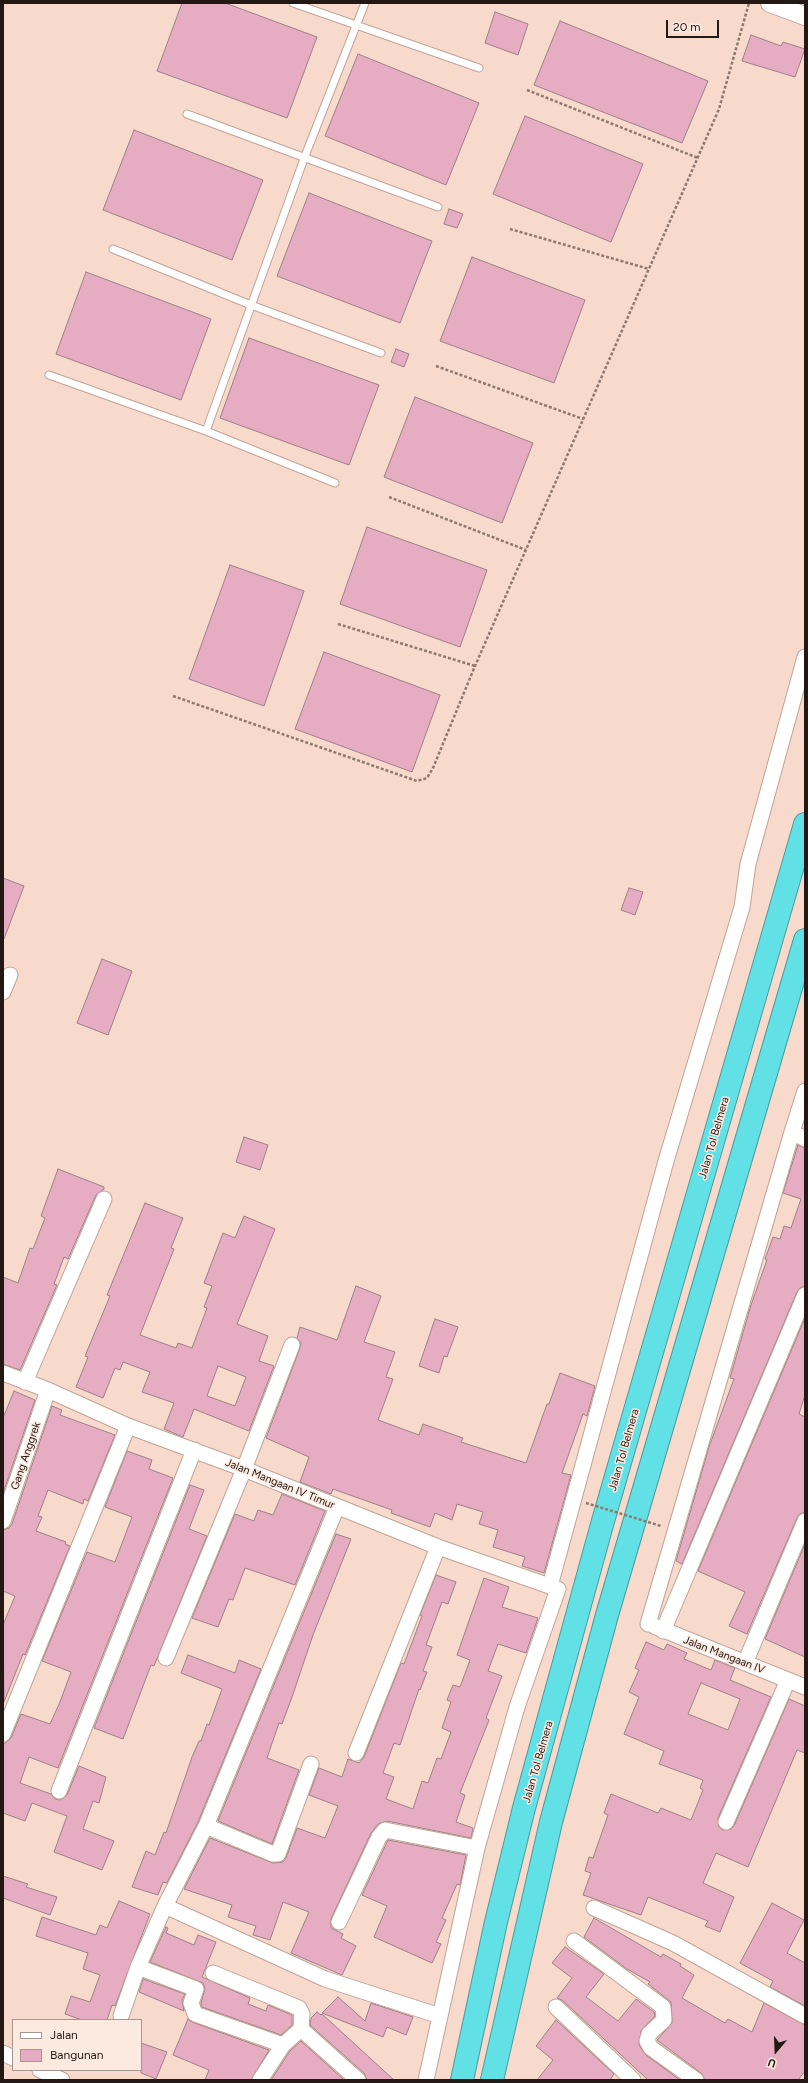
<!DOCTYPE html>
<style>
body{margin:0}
#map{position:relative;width:808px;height:2083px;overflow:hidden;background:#f8dacc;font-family:Figtree,sans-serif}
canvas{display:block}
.frame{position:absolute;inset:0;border:4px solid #231813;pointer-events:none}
.legend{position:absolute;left:12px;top:2019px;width:130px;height:52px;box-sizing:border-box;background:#fceae1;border:1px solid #a5968f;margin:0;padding:5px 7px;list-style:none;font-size:12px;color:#231813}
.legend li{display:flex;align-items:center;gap:8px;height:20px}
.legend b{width:20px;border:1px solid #a5968f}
.north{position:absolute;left:756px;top:2031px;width:40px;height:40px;-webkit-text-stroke:3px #fceae1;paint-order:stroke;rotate:199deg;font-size:11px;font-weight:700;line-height:16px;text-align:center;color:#231813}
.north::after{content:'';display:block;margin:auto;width:14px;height:18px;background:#231813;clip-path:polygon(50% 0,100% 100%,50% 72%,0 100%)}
.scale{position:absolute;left:666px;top:20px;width:53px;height:18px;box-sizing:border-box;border:2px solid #231813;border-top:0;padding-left:5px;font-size:12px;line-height:14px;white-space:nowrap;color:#231813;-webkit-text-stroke:3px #fceae1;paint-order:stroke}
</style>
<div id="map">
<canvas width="808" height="2083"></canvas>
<div class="frame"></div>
<ul class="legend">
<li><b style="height:5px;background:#fff"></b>Jalan</li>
<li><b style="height:11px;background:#e6adc2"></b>Bangunan</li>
</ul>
<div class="north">U</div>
<div class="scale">20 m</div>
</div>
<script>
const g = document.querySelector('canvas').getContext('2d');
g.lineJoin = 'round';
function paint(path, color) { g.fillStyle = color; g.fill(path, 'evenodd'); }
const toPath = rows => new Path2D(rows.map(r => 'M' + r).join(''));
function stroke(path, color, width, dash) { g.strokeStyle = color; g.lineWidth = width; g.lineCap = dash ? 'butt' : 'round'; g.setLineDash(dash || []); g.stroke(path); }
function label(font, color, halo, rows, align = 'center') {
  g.font = font + ' Figtree,sans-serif'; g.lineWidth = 3; g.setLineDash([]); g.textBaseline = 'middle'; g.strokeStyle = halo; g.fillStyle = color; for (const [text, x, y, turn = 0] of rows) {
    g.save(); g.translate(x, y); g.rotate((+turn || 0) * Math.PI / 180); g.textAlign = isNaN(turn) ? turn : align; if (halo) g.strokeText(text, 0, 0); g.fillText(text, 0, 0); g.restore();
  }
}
const building = toPath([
 [182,3,225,3,317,37,287,118,157,71,182,3],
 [495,12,528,24,518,55,485,43,495,12],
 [560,21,708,81,682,143,534,85,560,21],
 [751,35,781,46,783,42,805,49,795,77,742,61,751,35],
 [358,54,479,103,446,185,325,136,358,54],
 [525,116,643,164,611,242,493,194,525,116],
 [134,130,263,180,232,260,103,210,134,130],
 [309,193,432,241,400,323,277,276,309,193],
 [449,209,463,214,457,228,444,224,449,209],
 [472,257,585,300,554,383,440,341,472,257],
 [86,272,211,319,181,400,56,354,86,272],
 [249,338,379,385,349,465,220,418,249,338],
 [396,349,409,354,404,367,391,362,396,349],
 [415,397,533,443,502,523,384,477,415,397],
 [367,527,487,570,460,647,340,604,367,527],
 [230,565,304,591,264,706,189,679,230,565],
 [324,652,440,695,412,772,295,729,324,652],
 [3,878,24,886,4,939,3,939,3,878],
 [629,888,643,892,635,915,621,910,629,888],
 [102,959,132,971,108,1035,77,1023,102,959],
 [244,1137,268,1145,260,1170,236,1162,244,1137],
 [798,1145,805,1148,805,1286,800,1288,797,1292,682,1564,676,1561,709,1447,734,1379,730,1378,751,1305,767,1260,765,1259,773,1237,780,1239,784,1226,791,1228,801,1199,783,1193,798,1145],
 [58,1169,104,1187,104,1189,96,1195,68,1259,64,1257,54,1284,57,1285,20,1370,3,1364,3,1277,18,1283,30,1248,33,1249,45,1218,41,1216,58,1169],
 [145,1203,183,1218,171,1248,174,1249,140,1335,176,1348,178,1343,192,1348,207,1308,204,1307,212,1286,204,1283,223,1233,235,1238,244,1216,275,1229,237,1324,268,1336,259,1361,274,1366,249,1431,194,1409,183,1437,164,1429,174,1403,142,1392,150,1372,123,1362,120,1370,115,1368,103,1398,76,1387,88,1357,85,1356,110,1296,107,1295,145,1203],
 [218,1366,246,1377,235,1406,207,1396,218,1366],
 [356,1286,381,1296,364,1342,395,1352,386,1377,393,1379,378,1420,419,1435,423,1424,463,1438,461,1442,526,1463,547,1404,549,1404,560,1373,595,1386,587,1416,583,1414,562,1473,571,1475,544,1573,522,1566,525,1557,493,1547,498,1530,479,1524,483,1512,457,1504,452,1520,435,1513,430,1527,391,1513,392,1510,333,1489,331,1494,300,1482,309,1457,266,1438,300,1348,301,1343,297,1338,300,1327,337,1340,356,1286],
 [805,1318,805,1395,799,1414,805,1417,805,1512,800,1514,797,1518,747,1634,729,1626,745,1592,698,1571,805,1318],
 [435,1319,458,1327,447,1357,444,1356,439,1373,419,1366,435,1319],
 [14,1391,35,1400,3,1493,3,1418,14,1391],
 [52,1406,62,1410,60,1415,115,1435,88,1501,84,1499,83,1504,48,1490,38,1516,42,1517,36,1531,66,1542,65,1544,70,1546,25,1655,23,1654,4,1702,3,1625,15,1596,3,1591,3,1530,9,1528,12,1524,52,1406],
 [127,1451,152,1460,149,1469,173,1478,58,1768,29,1757,20,1783,51,1794,55,1799,60,1800,67,1795,79,1766,106,1777,99,1803,93,1801,83,1829,114,1841,102,1870,54,1852,67,1816,32,1803,25,1821,3,1813,3,1745,11,1738,21,1714,50,1724,60,1702,71,1672,42,1661,87,1552,115,1562,132,1517,105,1507,127,1451],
 [190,1485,204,1490,189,1529,207,1536,154,1666,151,1665,123,1739,94,1728,190,1485],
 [282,1494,325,1511,295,1585,245,1568,233,1600,229,1599,218,1627,192,1618,235,1514,254,1521,258,1510,273,1515,282,1494],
 [336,1534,351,1539,313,1635,292,1697,282,1724,279,1723,267,1758,299,1770,272,1844,218,1821,336,1534],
 [805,1544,805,1657,765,1639,805,1544],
 [436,1575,456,1582,448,1604,442,1602,426,1645,432,1647,423,1671,427,1672,420,1690,419,1689,400,1745,394,1743,383,1773,394,1777,386,1799,413,1809,422,1781,428,1783,437,1758,441,1759,451,1732,442,1728,451,1702,447,1700,453,1685,460,1687,470,1660,457,1655,484,1578,509,1587,502,1607,538,1618,526,1653,498,1644,488,1671,502,1676,486,1718,489,1720,460,1793,465,1795,456,1822,473,1828,471,1838,387,1821,378,1824,371,1833,331,1919,331,1928,343,1934,341,1938,356,1946,342,1975,291,1953,309,1912,283,1902,270,1940,253,1935,256,1926,228,1917,232,1905,184,1889,210,1838,273,1863,283,1862,286,1858,297,1828,325,1838,338,1806,309,1795,319,1768,342,1777,348,1759,359,1763,364,1757,401,1663,404,1664,422,1616,420,1615,436,1575],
 [646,1642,664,1650,667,1644,687,1653,684,1659,711,1670,715,1660,735,1668,730,1680,771,1697,718,1818,719,1827,723,1830,731,1829,734,1826,789,1699,805,1706,805,1753,797,1750,748,1867,716,1853,703,1883,734,1897,720,1932,705,1926,708,1921,648,1897,641,1915,583,1895,591,1873,585,1871,589,1857,593,1858,608,1815,604,1813,611,1794,658,1813,661,1808,691,1820,703,1790,700,1788,703,1780,659,1764,664,1751,624,1734,639,1697,629,1692,639,1670,635,1668,646,1642],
 [701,1683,740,1699,728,1730,688,1714,701,1683],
 [188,1655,235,1673,239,1660,261,1669,198,1822,167,1883,163,1882,158,1895,132,1887,146,1851,155,1855,164,1832,166,1833,192,1757,199,1741,201,1741,207,1724,209,1725,222,1689,181,1673,188,1655],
 [388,1840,466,1855,460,1885,457,1884,442,1918,446,1920,436,1942,441,1944,432,1963,374,1937,387,1906,362,1895,388,1840],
 [3,1876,28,1884,26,1887,57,1897,50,1915,3,1898,3,1876],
 [119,1901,150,1914,115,2006,112,2005,107,2020,82,2020,65,2014,71,1996,90,2002,100,1975,83,1969,88,1953,36,1936,42,1917,96,1935,100,1925,107,1928,119,1901],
 [772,1903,804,1920,787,1953,805,1963,805,2006,770,1987,773,1981,740,1963,772,1903],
 [594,1918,661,1957,663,1954,681,1964,680,1966,694,1975,682,1998,725,2023,728,2019,752,2032,764,2003,805,2025,805,2071,798,2080,705,2080,701,2073,657,2040,672,2023,671,2002,648,1984,650,1982,627,1969,584,1937,594,1918],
 [166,1927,168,1928,166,1933,194,1945,198,1935,216,1942,202,1977,250,1998,248,2004,266,2011,268,2005,292,2015,292,2025,281,2035,202,2007,201,2003,205,1988,203,1983,150,1962,166,1927],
 [565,1947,604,1974,586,1997,618,2021,636,1999,654,2012,655,2016,641,2031,639,2045,646,2055,680,2080,648,2080,562,2000,557,1998,572,1978,552,1963,565,1947],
 [143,1979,185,1994,182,2000,184,2011,139,1992,143,1979],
 [338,1997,365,2021,371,2003,413,2017,406,2035,387,2027,383,2037,322,2013,338,1997],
 [317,2012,321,2015,322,2014,394,2080,367,2080,364,2073,310,2025,311,2018,317,2012],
 [188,2019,192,2022,269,2050,251,2080,205,2080,209,2070,173,2055,188,2019],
 [556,2020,614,2074,610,2080,537,2080,553,2060,536,2046,556,2020],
 [301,2041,344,2080,271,2080,290,2051,301,2041],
 [141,2043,167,2052,156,2079,141,2073,141,2043]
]);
const path = toPath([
 [527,90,698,158],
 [510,229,649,269],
 [436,366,583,419],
 [389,497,526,550],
 [338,624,475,666],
 [173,696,417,781,427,778,433,768,475,666,719,109,749,3]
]);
const service = toPath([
 [293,3,479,68],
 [187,114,438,207],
 [113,249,251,305,381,353],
 [49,375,206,431,305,156,365,3],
 [206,431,335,483]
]);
const minor = toPath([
 [3,992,10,975],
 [805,1091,792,1132,805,1139],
 [3,1373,48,1390,128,1426,244,1469,438,1547,558,1589,517,1707,477,1848,426,2080],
 [25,1382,104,1199],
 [3,1521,48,1390],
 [550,1586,666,1161,742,907,748,864,805,657],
 [648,1624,792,1132],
 [654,1626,805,1687],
 [663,1631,805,1295],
 [166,1658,244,1469,292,1345],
 [745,1663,805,1521],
 [3,1734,128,1426],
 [356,1753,438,1547],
 [59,1791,194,1450],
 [726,1822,788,1680],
 [206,1826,273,1854,278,1854,311,1764],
 [165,1906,325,1979,440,2016],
 [594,1908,673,1943,805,2016],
 [339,1922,379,1837,385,1830,477,1848],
 [574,1941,663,2007,664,2020,649,2034,647,2041,651,2048,696,2080],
 [213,1973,299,2008,302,2014,301,2029],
 [556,2007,633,2080],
 [121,2016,138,1967],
 [283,2045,195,2014,191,2003,196,1989,138,1967,165,1906,206,1826,337,1507],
 [3,2053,13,2058],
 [40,2070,62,2080],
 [260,2080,283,2045,301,2029,358,2080]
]);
const tertiary = toPath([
 [770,3,805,16]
]);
const motorway = toPath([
 [462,2080,496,1922,524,1808,603,1521,805,824],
 [492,2080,551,1822,607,1615,805,940]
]);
const pathBridge = toPath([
 [586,1503,661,1526]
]);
const streetNames = [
 ["Jalan Tol Belmera",714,1138,-74],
 ["Jalan Tol Belmera",624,1450,-74],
 ["Gang Anggrek",26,1456,-71],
 ["Jalan Mangaan IV Timur",280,1484,22],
 ["Jalan Mangaan IV",724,1655,21],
 ["Jalan Tol Belmera",538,1762,-74]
];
paint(building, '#e6adc2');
stroke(building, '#9c7f89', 1);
stroke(service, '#c0a396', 9);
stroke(minor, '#c0a396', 17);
stroke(tertiary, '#c0a396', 20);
stroke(motorway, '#4b9b9c', 24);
stroke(path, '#8e7970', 2.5, [3, 2]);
stroke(service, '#fff', 7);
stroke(minor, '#fff', 15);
stroke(tertiary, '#fff', 18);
stroke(motorway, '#61e1e5', 22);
stroke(pathBridge, '#8e7970', 2.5, [3, 2]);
label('11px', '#231813', '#fceae1', streetNames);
</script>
